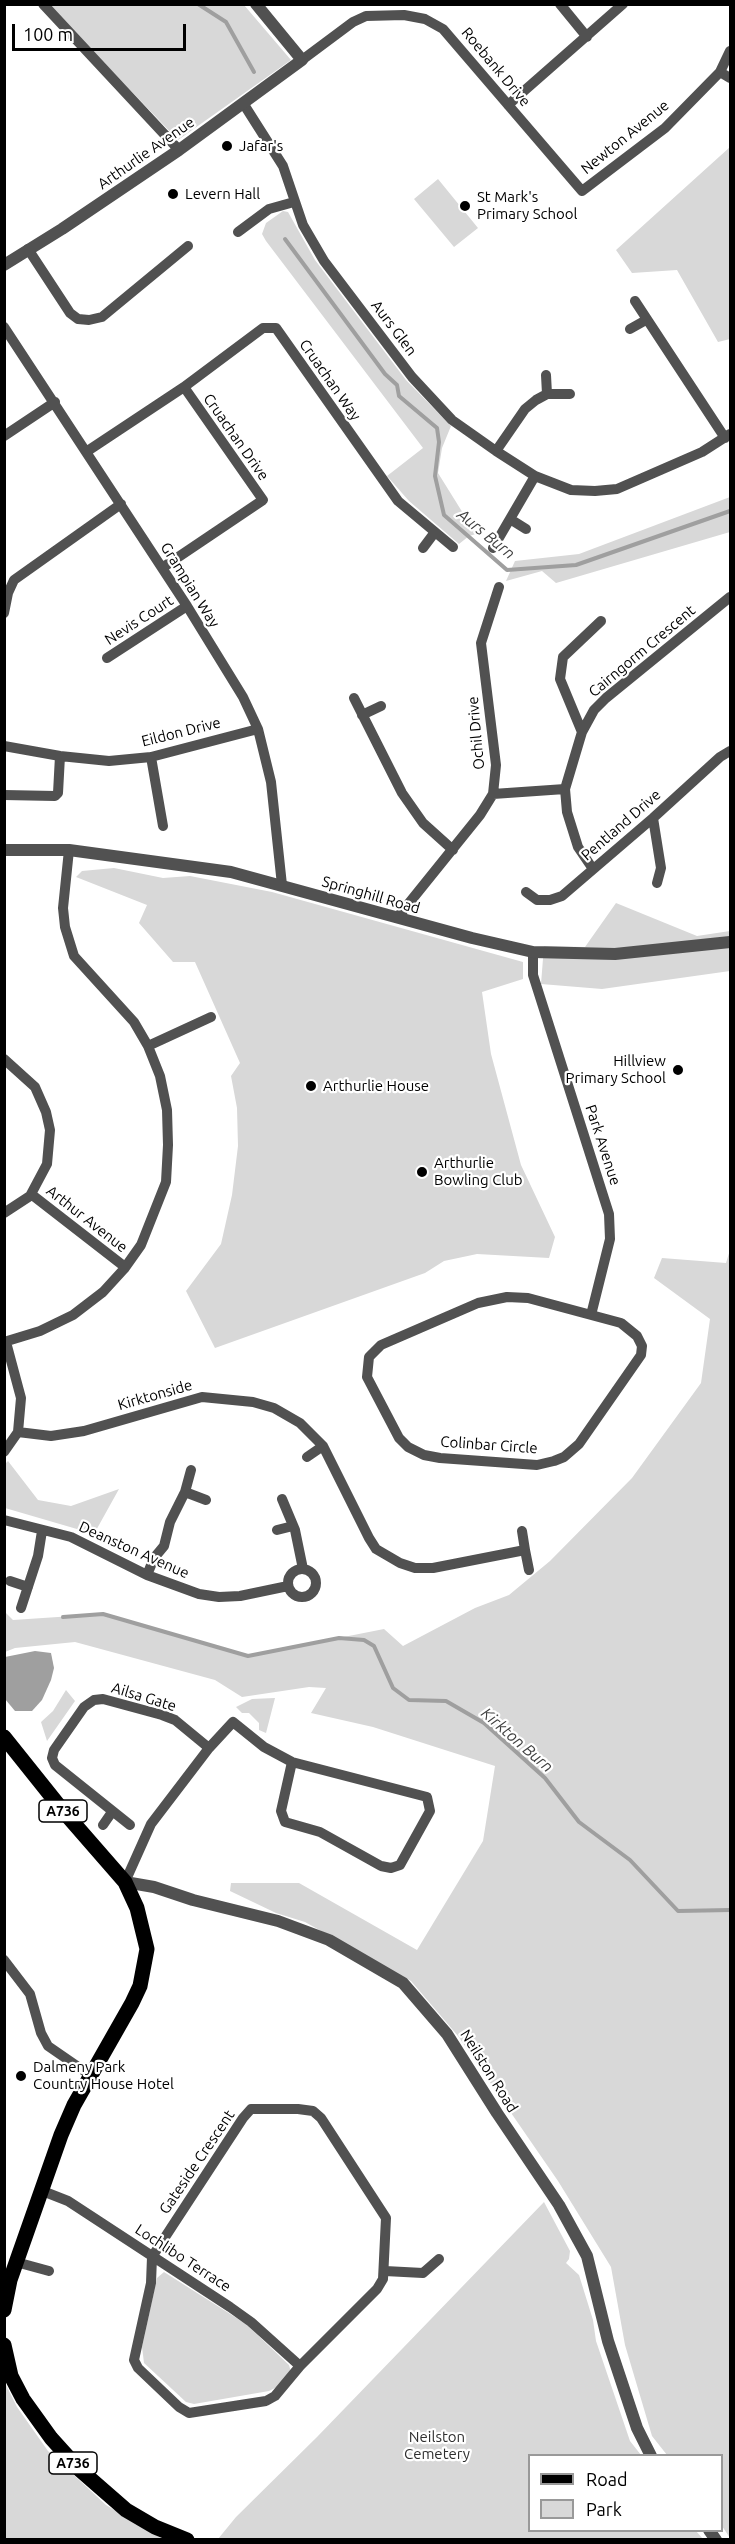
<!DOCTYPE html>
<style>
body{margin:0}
#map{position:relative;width:735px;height:2544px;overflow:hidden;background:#fff;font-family:Ubuntu,sans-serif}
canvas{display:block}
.frame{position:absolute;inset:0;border:6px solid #000;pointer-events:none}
.legend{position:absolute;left:528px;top:2454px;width:195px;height:78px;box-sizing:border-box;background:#fff;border:2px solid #999;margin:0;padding:8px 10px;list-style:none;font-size:18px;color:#000}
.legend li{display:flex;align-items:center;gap:12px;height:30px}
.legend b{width:30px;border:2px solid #999}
.scale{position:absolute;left:12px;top:24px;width:174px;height:27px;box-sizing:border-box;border:3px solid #000;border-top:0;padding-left:8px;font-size:18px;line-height:21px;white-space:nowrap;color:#000;-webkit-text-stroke:4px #fff;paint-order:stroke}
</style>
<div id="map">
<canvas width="735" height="2544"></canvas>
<div class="frame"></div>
<ul class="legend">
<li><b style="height:8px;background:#000"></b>Road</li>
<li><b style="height:16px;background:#d8d8d8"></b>Park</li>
</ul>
<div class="scale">100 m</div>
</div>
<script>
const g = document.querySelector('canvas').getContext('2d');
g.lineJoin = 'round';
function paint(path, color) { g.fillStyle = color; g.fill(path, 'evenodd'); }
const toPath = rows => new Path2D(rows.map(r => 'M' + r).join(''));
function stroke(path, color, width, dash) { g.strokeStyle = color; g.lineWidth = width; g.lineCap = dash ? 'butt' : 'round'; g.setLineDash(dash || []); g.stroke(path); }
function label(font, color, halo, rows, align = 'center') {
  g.font = font + ' Ubuntu,sans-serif'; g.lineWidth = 4.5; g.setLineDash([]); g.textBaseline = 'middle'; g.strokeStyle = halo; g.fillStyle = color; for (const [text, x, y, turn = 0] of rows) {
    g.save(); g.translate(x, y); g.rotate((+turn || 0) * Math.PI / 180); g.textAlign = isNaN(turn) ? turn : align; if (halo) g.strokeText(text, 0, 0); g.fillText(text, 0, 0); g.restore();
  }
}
const green = toPath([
 [49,5,244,5,291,60,178,140],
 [730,147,730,339,718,342,677,270,632,273,616,250],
 [438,179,478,228,454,247,414,199],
 [283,211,288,212,315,260,406,380,451,426,442,448,438,473,476,534,469,536,459,544,409,501,387,476,423,448,266,241,262,234,266,223],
 [730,497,730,532,556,583,542,571,506,581,515,561,579,554],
 [114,868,163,878,190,876,272,892,523,962,523,979,482,992,491,1054,521,1165,555,1237,549,1258,477,1254,444,1261,425,1273,215,1348,186,1291,221,1244,232,1195,238,1146,237,1108,231,1076,240,1063,195,962,173,962,139,923,147,905,76,877,82,871],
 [616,903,697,936,730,931,730,971,602,989,541,984,544,946,585,947],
 [730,1250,730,2538,722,2526,722,2456,667,2455,652,2436,625,2345,611,2267,558,2181,458,2036,411,1981,305,1922,276,1913,230,1891,231,1883,299,1883,417,1950,483,1841,495,1766,373,1727,311,1713,326,1688,309,1687,242,1697,215,1680,75,1642,15,1648,5,1652,4,1611,13,1620,103,1614,248,1656,384,1629,403,1646,475,1608,509,1595,550,1561,632,1478,701,1383,710,1319,654,1278,662,1258,726,1263],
 [8,1461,38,1500,71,1506,119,1489,94,1534,5,1508,5,1464],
 [66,1690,75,1701,47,1741,41,1722,53,1711],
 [275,1698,266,1733,259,1730,259,1723,249,1713,242,1713,236,1707,252,1699],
 [544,2202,570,2251,569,2259,566,2263,579,2275,593,2320,596,2341,630,2441,641,2455,530,2456,530,2530,696,2531,703,2539,218,2539,236,2517,317,2437],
 [164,2272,246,2324,289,2365,291,2372,277,2387,269,2391,194,2404,186,2402,144,2363,142,2347,157,2278],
 [4,2381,17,2407,48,2451,106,2505,163,2539,5,2539]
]);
const water = toPath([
 [35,1651,51,1653,54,1668,51,1680,42,1700,32,1711,15,1711,5,1699,5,1657]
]);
const stream = toPath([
 [198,4,226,22,254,72],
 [285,239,385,374,397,385,399,396,437,428,439,442,435,476,444,515,507,570,576,565,730,511],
 [63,1617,103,1614,248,1656,339,1638,364,1640,374,1646,393,1688,409,1700,446,1701,484,1723,545,1778,579,1822,630,1860,678,1911,730,1910]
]);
const minor = toPath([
 [43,4,179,150],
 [560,4,587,37],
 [302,60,353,22,366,16,404,15,425,19,443,29,582,191,665,128,720,72,730,51],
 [720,72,730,78],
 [243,103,283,166,303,225,324,261,412,377,452,420,496,451,535,476,571,490,595,491,617,489,702,452,730,434],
 [508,105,623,4],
 [238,232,269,209,294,202],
 [28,249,70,313,78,319,89,320,102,317,188,246],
 [635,301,725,438],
 [4,327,187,606,243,697,258,729,271,782,282,885],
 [630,329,646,320],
 [546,375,547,394],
 [184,387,263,328,276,328,398,501,453,547],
 [4,436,55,402],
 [496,451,525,409,536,400,547,394,570,394],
 [86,452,184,387,263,500,162,568],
 [510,519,526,529],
 [423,548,435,532],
 [493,548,535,476],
 [4,613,8,593,14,580,121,504],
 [107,658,187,606],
 [354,698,402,793,423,823,453,850],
 [362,715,381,706],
 [582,732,560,679,563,657,601,621],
 [4,746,60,756,109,761,151,757,258,729],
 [151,757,163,826],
 [493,794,565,789],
 [4,795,55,796,58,793,60,756],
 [653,818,661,868,657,883],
 [593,869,578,847,567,812,565,789,582,732,594,710,606,698,730,597],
 [526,892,537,900,550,900,562,896,653,818,720,757,730,751],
 [397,918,480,815,493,794,496,765,481,643,499,587],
 [533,952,533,975,609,1214,610,1239,591,1315],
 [148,1046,211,1017],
 [4,1059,35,1087,46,1112,50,1130,47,1164,30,1196,4,1213],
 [31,1194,125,1267],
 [507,1297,528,1298,621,1323,637,1336,642,1346,641,1355,579,1444,564,1457,554,1461,537,1465,440,1458,424,1455,408,1447,399,1438,367,1377,369,1357,381,1345,478,1303,507,1297],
 [4,1342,40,1331,73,1315,103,1292,124,1269,141,1245,166,1182,168,1145,167,1110,160,1076,148,1046,134,1022,74,956,65,927,63,908,69,850],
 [18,1432,51,1436,84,1431,202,1397,253,1402,274,1408,300,1423,323,1446,369,1538,376,1549,400,1563,415,1568,433,1568,525,1550,522,1531],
 [4,1452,18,1432,21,1398,6,1342],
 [307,1457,323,1446],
 [185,1492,206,1500],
 [282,1499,295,1530,303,1569],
 [4,1520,71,1537,147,1575,199,1594,219,1597,240,1596,288,1586],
 [277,1530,293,1526],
 [525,1550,529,1570],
 '288 1583a14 14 0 1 1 28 0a14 14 0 1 1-28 0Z',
 [147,1575,154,1558,164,1546,170,1522,185,1492,191,1470],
 [10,1581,28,1587],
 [21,1608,38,1556,42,1531],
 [103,1825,112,1812],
 [130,1825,55,1765,52,1758,54,1750,84,1707,94,1700,103,1699,162,1715,175,1720,209,1748],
 [125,1882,151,1824,209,1748,233,1722,264,1747,292,1762,427,1797,430,1811,400,1865,391,1868,381,1866,320,1832,285,1822,281,1811,292,1762],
 [4,1960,30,1994,41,2033,48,2046,90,2075],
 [251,2109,298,2109,313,2111,321,2118,386,2218,383,2279,377,2289,300,2366,275,2396,266,2401,189,2413,179,2407,138,2368,134,2360,151,2283,152,2257,243,2118,251,2109],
 [40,2190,68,2201,230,2307,251,2322,300,2366],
 [16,2262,49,2271],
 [385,2271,423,2273,439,2259]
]);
const tertiary = toPath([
 [4,265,62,229,179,150,302,60,256,4],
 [4,850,69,850,231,872,472,938,533,952,615,954,730,942],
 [125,1882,154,1887,193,1900,278,1921,329,1940,403,1983,447,2034,497,2113,559,2205,587,2256,608,2341,637,2428,651,2456],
 [709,2530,716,2540]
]);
const primary = toPath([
 [4,1737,64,1812,125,1882,137,1908,147,1949,140,1986,132,2003,74,2105,61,2135,10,2280,4,2310],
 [4,2345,11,2376,23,2399,51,2438,79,2469,126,2510,155,2527,187,2540]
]);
const markers = [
 [227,146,6,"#000"],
 [173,194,6,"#000"],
 [465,206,6,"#000"],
 [678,1070,6,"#000"],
 [311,1086,6,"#000"],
 [422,1172,6,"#000"],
 [21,2076,6,"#000"]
];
const shields = [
 [63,1811,48],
 [73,2463,48]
];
const shieldNames = [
 ["A736",63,1811],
 ["A736",73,2463]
];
const streetNames = [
 ["Roebank Drive",496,67,50],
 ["Newton Avenue",625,137,-39],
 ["Arthurlie Avenue",146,153,-35],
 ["Aurs Glen",394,328,53],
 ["Cruachan Way",330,380,55],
 ["Cruachan Drive",236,437,55],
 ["Grampian Way",190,585,58],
 ["Nevis Court",139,620,-33],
 ["Cairngorm Crescent",642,651,-40],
 ["Eildon Drive",181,732,-14],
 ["Ochil Drive",476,733,-95],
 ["Pentland Drive",621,825,-41],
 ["Springhill Road",371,895,16],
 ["Park Avenue",603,1145,72],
 ["Arthur Avenue",87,1219,38],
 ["Kirktonside",155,1395,-16],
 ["Colinbar Circle",489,1445,4],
 ["Deanston Avenue",134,1550,24],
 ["Ailsa Gate",144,1697,17],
 ["Neilston Road",489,2071,58],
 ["Gateside Crescent",197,2162,-56],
 ["Lochlibo Terrace",183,2258,33]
];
const poiNames = [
 ["Jafar's",239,146],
 ["Levern Hall",185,194],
 ["St Mark's",477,197],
 ["Primary School",477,214],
 ["Hillview",666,1061,"right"],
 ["Primary School",666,1078,"right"],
 ["Arthurlie House",323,1086],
 ["Arthurlie",434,1163],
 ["Bowling Club",434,1180],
 ["Dalmeny Park",33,2067],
 ["Country House Hotel",33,2084]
];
const parkNames = [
 ["Neilston",437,2437],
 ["Cemetery",437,2454]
];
const waterNames = [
 ["Aurs Burn",486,534,39],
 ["Kirkton Burn",517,1740,41]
];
paint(green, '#d8d8d8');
paint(water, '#9f9f9f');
stroke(stream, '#9f9f9f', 4);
stroke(minor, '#515151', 10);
stroke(tertiary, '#515151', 12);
stroke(primary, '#000', 15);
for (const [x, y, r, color] of markers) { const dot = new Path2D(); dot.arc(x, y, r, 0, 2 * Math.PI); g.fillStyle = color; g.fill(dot); stroke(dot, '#fff', 2); }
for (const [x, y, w] of shields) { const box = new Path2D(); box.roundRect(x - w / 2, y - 11, w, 22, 4.5); g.fillStyle = '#fff'; g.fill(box); stroke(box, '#000', 1.5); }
label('bold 14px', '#000', null, shieldNames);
label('15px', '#000', '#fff', streetNames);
label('15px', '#000', '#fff', poiNames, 'left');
label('15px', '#2f2f2f', '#fff', parkNames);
label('italic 16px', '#404040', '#fff', waterNames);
</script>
